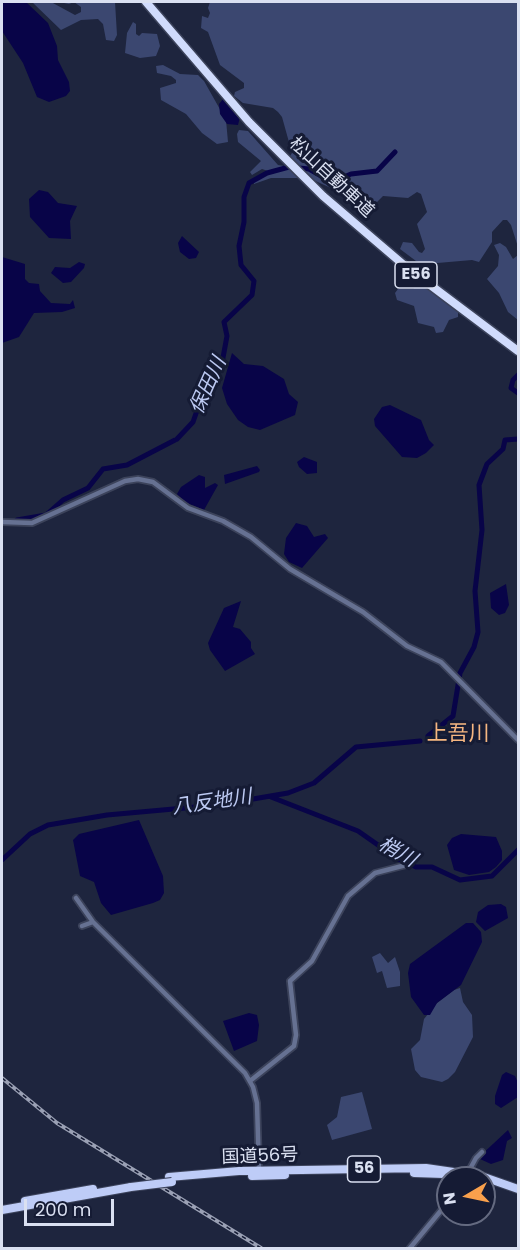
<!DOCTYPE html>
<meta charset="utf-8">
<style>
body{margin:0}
#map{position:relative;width:520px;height:1250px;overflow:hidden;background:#1e253e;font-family:Poppins,sans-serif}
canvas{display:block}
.frame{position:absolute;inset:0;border:3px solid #dae0f1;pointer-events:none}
.north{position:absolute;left:436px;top:1166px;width:60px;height:60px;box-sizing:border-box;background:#151b34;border:2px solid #646a80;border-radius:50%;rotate:261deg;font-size:16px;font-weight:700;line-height:24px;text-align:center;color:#dae0f1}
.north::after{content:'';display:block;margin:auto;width:21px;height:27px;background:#f9a04c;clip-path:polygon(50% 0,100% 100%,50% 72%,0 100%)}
.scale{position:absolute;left:24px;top:1199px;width:90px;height:27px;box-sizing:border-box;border:3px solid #dae0f1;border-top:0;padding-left:8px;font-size:18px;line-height:21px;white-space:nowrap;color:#dae0f1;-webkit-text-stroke:4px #151b34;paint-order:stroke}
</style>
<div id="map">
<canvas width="520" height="1250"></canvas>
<div class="frame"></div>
<div class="north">N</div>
<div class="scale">200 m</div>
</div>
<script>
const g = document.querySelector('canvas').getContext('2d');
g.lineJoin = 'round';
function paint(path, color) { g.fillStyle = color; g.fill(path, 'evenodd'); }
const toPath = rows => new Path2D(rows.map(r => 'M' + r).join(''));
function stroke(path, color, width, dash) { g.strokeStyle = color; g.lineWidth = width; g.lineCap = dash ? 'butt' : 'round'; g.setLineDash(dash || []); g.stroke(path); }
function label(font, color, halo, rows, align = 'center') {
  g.font = font + ' Poppins,"Noto Sans JP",sans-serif'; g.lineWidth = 6; g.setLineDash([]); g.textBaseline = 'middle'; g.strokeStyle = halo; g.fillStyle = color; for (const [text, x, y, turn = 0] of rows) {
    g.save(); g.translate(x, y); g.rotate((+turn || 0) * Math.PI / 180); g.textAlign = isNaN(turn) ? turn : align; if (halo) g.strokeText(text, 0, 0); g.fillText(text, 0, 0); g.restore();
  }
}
const green = toPath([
 [32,2,51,2,75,15,81,12,81,7,74,2,69,4,59,2,115,2,117,35,114,41,106,40,103,24,98,19,81,20,61,30],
 [210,2,518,2,518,247,511,225,507,220,503,220,492,232,492,242,479,262,472,260,426,264,416,261,400,249,403,242,412,243,419,252,422,253,425,249,417,224,427,212,421,194,417,192,408,198,383,196,374,205,364,202,362,193,346,195,309,178,271,178,254,184,254,178,268,171,262,169,252,175,250,172,261,161,238,142,237,134,239,130,248,131,278,165,284,166,292,153,282,117,278,112,273,108,243,103,234,96,235,92,244,88,244,83,220,65,208,32,201,28,202,16,208,18,210,13,208,8],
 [133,22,136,24,136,34,139,36,142,33,157,34,160,46,156,56,140,58,125,53,127,33],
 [163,65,180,74,198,75,204,81,226,120,228,142,217,144,202,133,186,114,161,100,160,88,176,83,176,80,171,76,157,73,156,66],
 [500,243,506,247,513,259,518,255,518,320,508,312,499,293,487,279,498,266,499,255,494,245],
 [412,277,458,312,458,317,449,320,443,332,436,333,434,327,418,323,414,306,397,300,395,293,398,289,414,289,408,281,408,278],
 [380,953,388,963,395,957,400,972,400,986,387,988,382,971,377,973,372,957],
 [460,988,463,1002,472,1015,473,1037,455,1072,448,1079,442,1082,421,1077,415,1070,411,1049,420,1040,424,1019,437,1003,454,990],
 [362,1092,372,1129,332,1140,327,1125,337,1117,341,1097]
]);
const water = toPath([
 [2,2,26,2,48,23,57,46,58,60,69,82,70,91,66,96,49,102,37,97,23,63,2,31],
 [223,99,240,117,238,125,227,124,220,114,219,104],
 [39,190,48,192,58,203,77,206,70,221,71,239,49,238,30,217,29,199],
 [182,236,199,252,196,258,189,259,180,252,178,243],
 [2,257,25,264,25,279,29,283,39,284,40,291,51,303,70,304,73,300,75,308,62,312,34,313,19,337,2,343],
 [79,262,85,264,84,268,71,282,63,283,51,273,55,267,70,268],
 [232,353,244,364,263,366,284,379,289,394,298,402,295,415,260,430,248,427,238,420,227,404,222,388],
 [390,405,421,420,429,440,434,445,426,453,417,458,402,457,375,426,374,419,382,407],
 [304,457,317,462,317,473,307,474,299,467,297,462],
 [257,466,260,470,259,472,225,484,224,475],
 [199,475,205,477,205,488,215,483,218,485,204,510,185,502,177,494,181,487],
 [296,523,307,526,314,537,325,534,328,538,302,568,289,562,284,554,286,538],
 [506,584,509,605,505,613,499,615,491,608,490,593],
 [241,601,233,627,240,629,251,642,251,648,255,654,225,671,210,650,208,643,224,608],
 [139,820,163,876,164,893,160,900,153,903,111,915,101,903,94,882,80,876,73,840,79,834],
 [461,834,496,837,502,851,502,860,496,867,489,872,469,875,454,870,447,845,452,838],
 [501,904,506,907,508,918,485,931,476,922,478,912,488,905],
 [466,923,473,923,481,932,482,942,461,985,437,1003,430,1015,424,1015,411,997,408,973,410,964],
 [249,1013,257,1015,259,1025,257,1041,234,1051,223,1021],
 [506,1072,515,1076,518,1083,518,1097,501,1108,495,1104,495,1096,502,1075],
 [508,1130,512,1138,507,1141,503,1160,491,1164,480,1159,479,1157]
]);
const river = toPath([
 [518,375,513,380,511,388,518,393],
 [177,439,193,422,207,382,222,363,227,336,224,322,252,295,254,281,241,265,239,246,244,222,244,197,249,183,267,173,289,167,309,169,332,182,351,174,377,171,395,152],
 [17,520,46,515,63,500,88,488,103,469,127,465,175,440],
 [428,736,453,716,460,673,474,647,478,632,475,591,482,530,479,485,487,464,503,449,505,440,518,439],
 [271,797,358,831,398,859,416,867,432,867,460,880,492,876,518,850],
 [2,860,30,834,48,825,107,815,218,805,288,793,314,783,356,747,420,741]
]);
const tertiary = toPath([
 [2,522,32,523,125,481,138,479,153,482,188,508,223,521,251,537,290,569,363,612,407,646,441,662,518,740],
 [76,898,93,922,245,1073,253,1087,257,1103,259,1171],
 [82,926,93,922],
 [250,1081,294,1046,296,1035,290,981,312,961,348,896,375,873,406,865],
 [465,1178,476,1158,482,1152],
 [410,1248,448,1202]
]);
const trunk = toPath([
 [414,1173,444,1174],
 [252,1176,285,1175],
 [169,1177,239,1171,426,1168,481,1176,518,1189],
 [25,1201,93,1189],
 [2,1210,131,1187]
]);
const motorway = toPath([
 [146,2,249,122,323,196,405,266,518,351]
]);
const rail = toPath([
 [2,1078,57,1123,261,1248]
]);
const trunkBridge = toPath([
 [131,1187,172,1182]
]);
const shields = [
 [416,275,42],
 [364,1169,33]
];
const shieldNames = [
 ["E56",416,275],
 ["56",364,1169]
];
const streetNames = [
 ["松山自動車道",331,178,43],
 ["国道56号",260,1157,-2]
];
const waterNames = [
 ["保田川",209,386,-66],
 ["八反地川",212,803,-8],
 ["梢川",397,853,29]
];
const quarterNames = [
 ["上吾川",458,735]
];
paint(green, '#3b4770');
paint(water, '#080448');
stroke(river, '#080448', 5);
stroke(tertiary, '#3c435b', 8);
stroke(trunk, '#3c435b', 10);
stroke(motorway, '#3c435b', 11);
stroke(tertiary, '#667192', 4.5);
stroke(trunk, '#beccf7', 8);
stroke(motorway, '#d0dbfc', 8);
stroke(rail, '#9aa0b4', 4);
stroke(rail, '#151b34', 1.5, [4.5]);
stroke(trunkBridge, '#3c435b', 10, []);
stroke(trunkBridge, '#beccf7', 8);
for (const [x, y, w] of shields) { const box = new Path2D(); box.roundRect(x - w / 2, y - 13, w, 26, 4.5); g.fillStyle = '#151b34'; g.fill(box); stroke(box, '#dae0f1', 1.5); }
label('bold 16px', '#dae0f1', null, shieldNames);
label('18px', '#dae0f1', '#151b34', streetNames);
label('italic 20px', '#bcc9f2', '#151b34', waterNames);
label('21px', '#f5b681', '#151b34', quarterNames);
</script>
